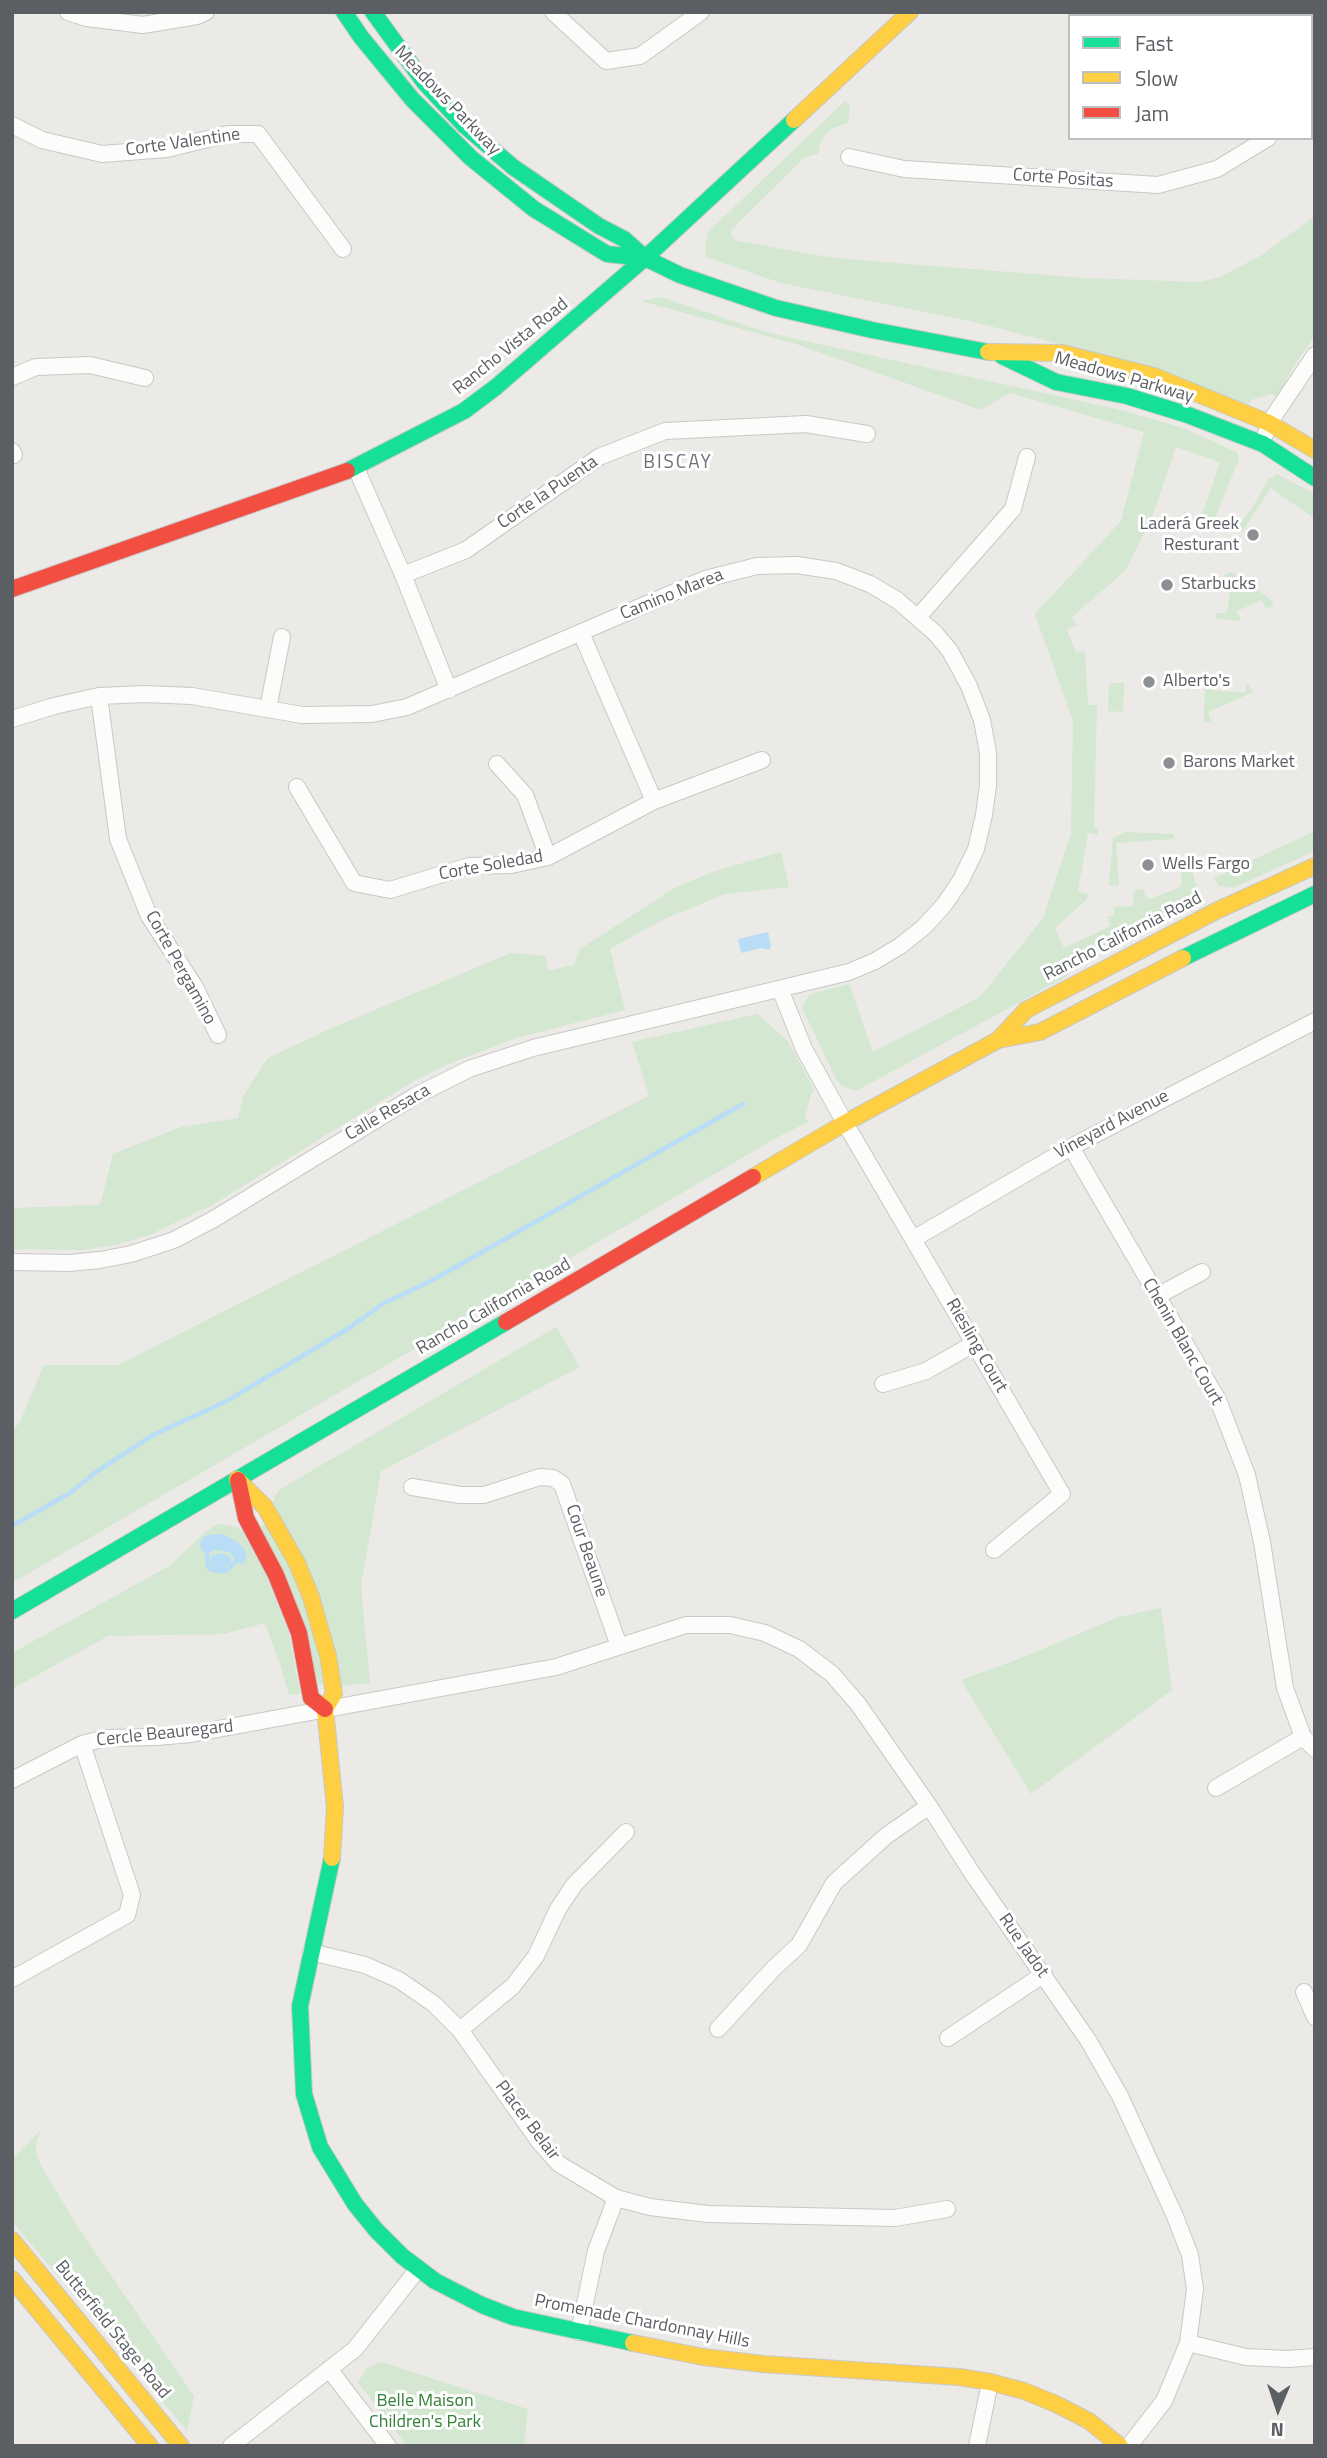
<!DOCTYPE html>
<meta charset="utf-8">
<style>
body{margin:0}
#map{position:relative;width:1327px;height:2458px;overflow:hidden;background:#ebeae6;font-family:"Titillium Web",sans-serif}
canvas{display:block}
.frame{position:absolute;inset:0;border:14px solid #5b5f64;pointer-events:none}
.legend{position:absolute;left:1068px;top:14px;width:245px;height:126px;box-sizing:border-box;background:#fff;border:2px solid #bdbfc1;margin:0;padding:9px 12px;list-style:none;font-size:21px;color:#5b5f64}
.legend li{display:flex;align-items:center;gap:14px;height:35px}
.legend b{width:35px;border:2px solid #bdbfc1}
.north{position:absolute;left:1243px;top:2374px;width:70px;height:70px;-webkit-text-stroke:5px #fff;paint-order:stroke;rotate:182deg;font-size:19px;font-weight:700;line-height:28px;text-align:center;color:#5b5f64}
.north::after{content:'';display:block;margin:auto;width:24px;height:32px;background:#5b5f64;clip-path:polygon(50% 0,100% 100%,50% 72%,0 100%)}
</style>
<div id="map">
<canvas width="1327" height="2458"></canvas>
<div class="frame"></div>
<ul class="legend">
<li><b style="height:9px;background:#16e098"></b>Fast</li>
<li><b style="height:9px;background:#ffcf43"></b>Slow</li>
<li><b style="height:9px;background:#f24e42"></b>Jam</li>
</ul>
<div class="north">N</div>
</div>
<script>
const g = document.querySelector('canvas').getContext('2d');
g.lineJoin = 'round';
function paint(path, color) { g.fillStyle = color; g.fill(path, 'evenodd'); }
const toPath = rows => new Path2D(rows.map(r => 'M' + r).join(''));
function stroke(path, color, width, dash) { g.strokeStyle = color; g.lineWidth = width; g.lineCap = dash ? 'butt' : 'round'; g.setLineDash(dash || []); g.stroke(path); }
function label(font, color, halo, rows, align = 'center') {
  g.font = font + ' "Titillium Web",sans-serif'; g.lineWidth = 6; g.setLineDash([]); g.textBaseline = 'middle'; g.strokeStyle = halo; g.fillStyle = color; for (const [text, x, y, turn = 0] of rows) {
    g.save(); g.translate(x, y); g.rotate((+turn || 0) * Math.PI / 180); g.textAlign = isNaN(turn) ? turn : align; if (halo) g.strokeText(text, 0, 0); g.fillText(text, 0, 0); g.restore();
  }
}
const green = toPath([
 [845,101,850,105,848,123,833,128,825,135,821,141,818,154,805,157,731,230,732,236,737,241,833,258,1084,278,1201,282,1220,277,1262,255,1315,216,1315,336,1295,364,1277,397,1272,394,1251,400,1248,405,1156,369,970,321,781,283,706,257,705,246,708,232],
 [661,297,769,333,1121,410,1183,428,1238,453,1239,459,1209,532,1198,527,1220,462,1176,447,1152,518,1125,571,1072,617,1077,625,1067,630,1076,653,1085,651,1088,705,1097,705,1094,827,1099,829,1097,835,1088,833,1078,891,1088,894,1086,900,1055,928,1064,948,1111,926,1108,916,1113,916,1114,907,1133,906,1134,890,1144,889,1145,895,1149,899,1179,888,1182,882,1181,869,1191,868,1201,899,1199,904,1196,907,1155,928,1126,934,1095,951,1064,978,856,1091,842,1086,836,1079,802,1008,810,994,849,984,873,1052,980,997,1043,918,1071,833,1073,721,1035,614,1121,521,1144,432,1010,393,981,410,796,344,641,301],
 [1277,474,1315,494,1315,519,1271,488,1242,532,1234,531,1252,508,1269,479],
 [1230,572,1240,577,1235,587,1244,593,1252,585,1272,601,1273,607,1266,608,1262,600,1237,611,1240,619,1239,621,1216,618,1215,616,1217,613,1227,613,1231,587,1221,585,1224,575],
 [1207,679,1211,680,1211,690,1245,693,1247,682,1253,692,1208,712,1211,722,1204,723,1205,681],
 [1109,683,1124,683,1123,712,1108,711],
 [1315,831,1315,851,1233,888,1219,886,1214,878],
 [1126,832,1174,834,1174,839,1116,843,1119,885,1109,886,1113,838],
 [781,852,789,887,725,894,664,919,610,949,625,1010,516,1038,446,1065,412,1082,214,1204,152,1234,119,1244,84,1250,12,1249,12,1208,100,1205,113,1154,181,1127,238,1118,243,1096,268,1058,334,1027,511,953,546,956,548,971,574,965,580,949,673,889,712,872],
 [757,1014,787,1040,815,1091,811,1094,805,1117,808,1122,778,1137,12,1583,12,1429,19,1424,44,1365,118,1365,649,1096,632,1042],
 [556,1327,580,1367,381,1471,361,1585,370,1683,339,1686,272,1508,274,1497,279,1490],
 [218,1524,237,1527,242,1531,267,1578,289,1634,300,1694,289,1695,281,1667,265,1623,223,1634,108,1636,12,1689,12,1653,171,1565,205,1532],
 [262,1525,267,1525,286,1557,314,1629,323,1684,321,1685,319,1684,261,1527],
 [1161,1608,1172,1690,1031,1794,961,1680,1016,1660,1119,1617],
 [41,2130,37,2139,36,2152,40,2164,81,2232,194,2396,187,2431,12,2221,12,2159],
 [381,2362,528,2409,524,2446,407,2446,358,2382,367,2368]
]);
const water = toPath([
 [768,932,771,945,769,950,761,948,741,953,738,939],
 [223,1534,238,1542,244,1549,247,1554,243,1564,238,1563,230,1553,225,1551,215,1550,207,1553,201,1550,200,1543,203,1538,208,1535],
 [222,1553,231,1558,231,1562,225,1567,227,1572,222,1574,209,1571,207,1568,211,1564,211,1556]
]);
const stream = toPath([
 [12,1526,70,1493,96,1472,153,1435,225,1402,349,1328,384,1303,431,1281,743,1104],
 [207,1553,208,1566],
 [227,1570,236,1561]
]);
const street = toPath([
 [68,12,87,18,143,25,197,16,206,12],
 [553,12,606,61,640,56,701,12],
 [1311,112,1315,109],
 [12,125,42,140,102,154,167,149,228,134,258,134,343,249],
 [849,157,904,169,1158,185,1217,169,1268,138],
 [12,377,36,367,90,365,145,378],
 [1266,433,1269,423,1315,355],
 [12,451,14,455],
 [356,468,403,575,449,690],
 [403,575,466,550,599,457,665,431,806,424,867,434],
 [918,617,1013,509,1027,457],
 [581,633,654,801],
 [99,696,118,839,149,916,195,987,218,1035],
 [268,709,282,637],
 [12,719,54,706,99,696,145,694,192,696,302,715,372,714,407,707,705,579,757,566,797,565,836,571,870,584,897,600,935,633,950,651,969,686,982,720,988,753,988,785,984,815,976,849,961,880,944,905,924,927,900,946,875,961,849,972,533,1048,469,1069,415,1096,214,1219,174,1240,131,1254,100,1260,69,1263,12,1262],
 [497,764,525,795,548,857],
 [297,787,354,883,390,890,469,866,511,865,548,857,654,801,762,760],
 [780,989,804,1049,845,1123,1062,1494,994,1550],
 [1071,1147,1218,1400,1247,1475,1262,1542,1285,1688,1303,1737,1315,1749],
 [915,1238,1071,1147,1315,1021],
 [1157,1296,1202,1272],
 [883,1384,926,1371,975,1343],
 [412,1487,460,1495,484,1495,540,1477,553,1478,562,1484,619,1646],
 [12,1780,82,1744,106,1738,157,1737,191,1734,556,1667,686,1625,730,1625,765,1633,799,1649,832,1674,858,1704,929,1806,972,1873,1088,2040,1120,2096,1174,2214,1190,2255,1195,2289,1188,2343,1164,2401,1129,2446],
 [1216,1788,1303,1737],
 [311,1952,365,1965,399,1980,434,2004,460,2030,541,2144,559,2164,616,2198,650,2207,708,2214,895,2218,947,2209],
 [12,1979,127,1915,132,1895,82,1744],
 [1304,1992,1315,2017],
 [718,2029,773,1969,799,1945,834,1883,886,1836,929,1806],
 [460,2030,513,1986,536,1956,558,1909,574,1885,626,1832],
 [948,2038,1044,1974],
 [579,2332,596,2251,616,2198],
 [1188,2343,1246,2357,1288,2359,1315,2357],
 [329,2369,388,2446],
 [231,2446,355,2349,418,2269],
 [977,2446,990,2382]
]);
const fast = toPath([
 [344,12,361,37,412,99,471,158,534,209,607,254,645,258],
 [373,12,424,82,465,126,513,167,599,226,624,239,645,258,680,275,776,308,872,330,988,352],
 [1002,356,1056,382,1127,396,1188,415,1263,444,1315,478],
 [347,471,464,411,496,387,645,258,794,120],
 [1183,958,1315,894],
 [12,1611,506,1322],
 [332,1858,300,2006,304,2094,320,2147,355,2204,376,2230,402,2256,435,2281,482,2305,513,2317,633,2343]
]);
const slow = toPath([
 [794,120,910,12],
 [988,352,1062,353,1154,376,1269,423,1315,450],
 [998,1040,1026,1010,1218,910,1315,866],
 [753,1177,845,1123,998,1040,1040,1032,1183,958],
 [237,1479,265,1507,297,1563,311,1597,328,1656,334,1694,325,1709,335,1807,332,1858],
 [12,2240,181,2446],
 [12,2279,150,2446],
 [633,2343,703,2357,763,2364,959,2377,990,2382,1024,2391,1056,2404,1089,2421,1120,2446]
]);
const jam = toPath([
 [12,589,347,471],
 [506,1322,753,1177],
 [238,1480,246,1518,276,1575,299,1633,311,1698,325,1709]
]);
const markers = [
 [1253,535,7,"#8d9092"],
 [1167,585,7,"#8d9092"],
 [1149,682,7,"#8d9092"],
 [1169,763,7,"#8d9092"],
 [1148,865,7,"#8d9092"]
];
const streetNames = [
 ["Meadows Parkway",447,101,46],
 ["Corte Valentine",183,143,-8],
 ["Corte Positas",1063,179,4],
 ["Rancho Vista Road",511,347,-39],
 ["Meadows Parkway",1124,378,16],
 ["Corte la Puenta",548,493,-34],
 ["Camino Marea",672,595,-22],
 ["Corte Soledad",491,866,-10],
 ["Rancho California Road",1123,937,-27],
 ["Corte Pergamino",180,968,61],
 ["Calle Resaca",388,1113,-30],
 ["Vineyard Avenue",1112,1125,-28],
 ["Rancho California Road",494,1307,-30],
 ["Chenin Blanc Court",1182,1342,60],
 ["Riesling Court",976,1346,60],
 ["Cour Beaune",586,1551,71],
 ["Cercle Beauregard",165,1734,-6],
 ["Rue Jadot",1023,1946,55],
 ["Placer Belair",527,2121,53],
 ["Promenade Chardonnay Hills",642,2322,11],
 ["Butterfield Stage Road",112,2330,51]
];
const poiNames = [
 ["Laderá Greek",1239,525,"right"],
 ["Resturant",1239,546,"right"],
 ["Starbucks",1181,585],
 ["Alberto's",1163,682],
 ["Barons Market",1183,763],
 ["Wells Fargo",1162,865]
];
const parkNames = [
 ["Belle Maison",425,2402],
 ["Children's Park",425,2423]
];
const neighbourhoodNames = [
 ["BISCAY",678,463]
];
paint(green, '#d3e7d1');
paint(water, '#b9ddf6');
stroke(stream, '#b9ddf6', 4.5);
stroke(street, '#c8c8c8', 18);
stroke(fast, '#c8c8c8', 18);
stroke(slow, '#c8c8c8', 18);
stroke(jam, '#c8c8c8', 18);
stroke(street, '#fcfcfb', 16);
stroke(fast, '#16e098', 16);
stroke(slow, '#ffcf43', 16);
stroke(jam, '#f24e42', 16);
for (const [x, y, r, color] of markers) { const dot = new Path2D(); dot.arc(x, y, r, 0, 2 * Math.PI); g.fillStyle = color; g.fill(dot); stroke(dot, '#fff', 2.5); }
label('18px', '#5b5f64', '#fff', streetNames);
label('18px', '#5b5f64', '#fff', poiNames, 'left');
label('18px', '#358138', '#fff', parkNames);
g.letterSpacing = '2px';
label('19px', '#6c7176', '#fff', neighbourhoodNames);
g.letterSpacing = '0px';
</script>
